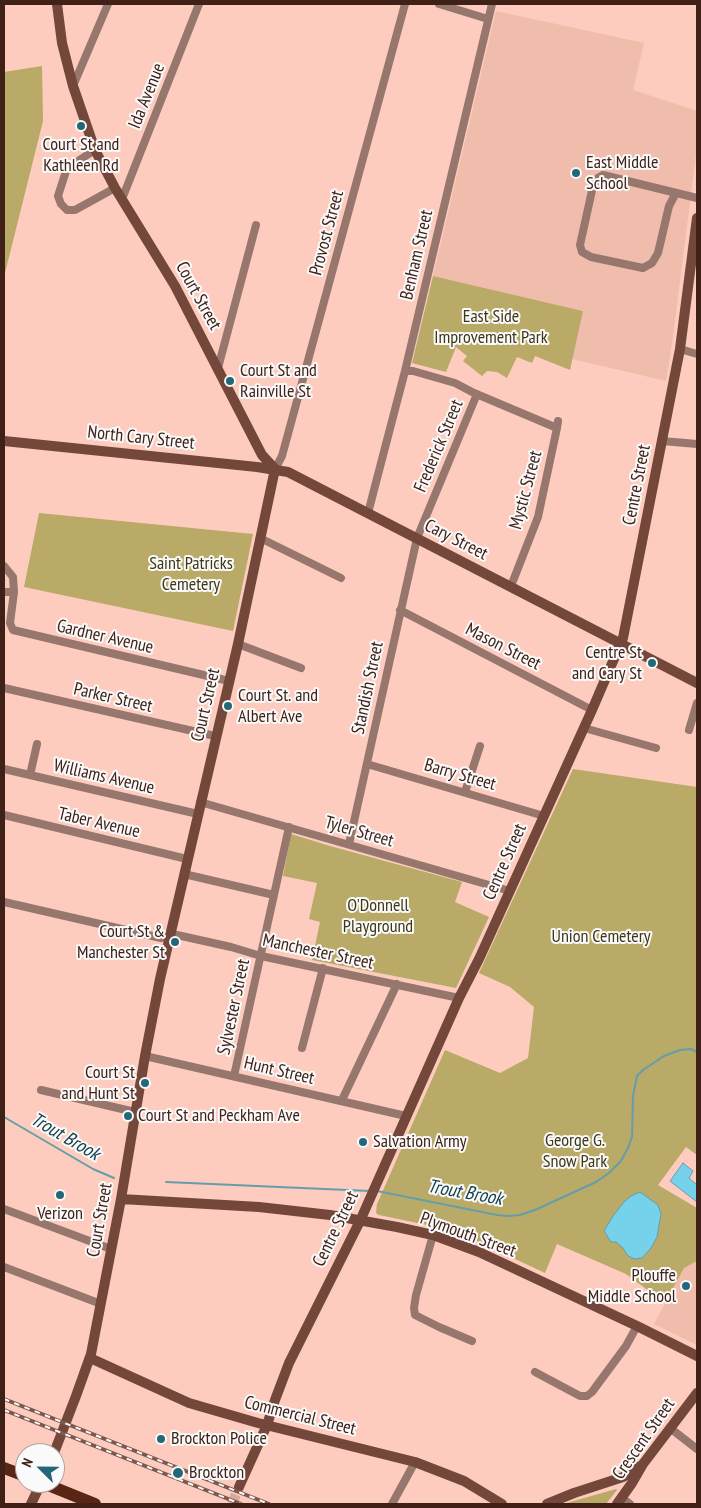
<!DOCTYPE html>
<style>
body{margin:0}
#map{position:relative;width:701px;height:1508px;overflow:hidden;background:#fdccbe;font-family:"PT Sans Narrow",sans-serif}
canvas{display:block}
.frame{position:absolute;inset:0;border:5px solid #3f2118;pointer-events:none}
.north{position:absolute;left:15px;top:1443px;width:50px;height:50px;box-sizing:border-box;background:#fafafa;border:1px solid #afa3a0;border-radius:50%;rotate:293deg;font-size:14px;font-weight:700;line-height:20px;text-align:center;color:#3f2118}
.north::after{content:'';display:block;margin:auto;width:18px;height:22px;background:#236879;clip-path:polygon(50% 0,100% 100%,50% 72%,0 100%)}
</style>
<div id="map">
<canvas width="701" height="1508"></canvas>
<div class="frame"></div>
<div class="north">N</div>
</div>
<script>
const g = document.querySelector('canvas').getContext('2d');
g.lineJoin = 'round';
function paint(path, color) { g.fillStyle = color; g.fill(path, 'evenodd'); }
const toPath = rows => new Path2D(rows.map(r => 'M' + r).join(''));
function stroke(path, color, width, dash) { g.strokeStyle = color; g.lineWidth = width; g.lineCap = dash ? 'butt' : 'round'; g.setLineDash(dash || []); g.stroke(path); }
function label(font, color, halo, rows, align = 'center') {
  g.font = font + ' "PT Sans Narrow",sans-serif'; g.lineWidth = 4; g.setLineDash([]); g.textBaseline = 'middle'; g.strokeStyle = halo; g.fillStyle = color; for (const [text, x, y, turn = 0] of rows) {
    g.save(); g.translate(x, y); g.rotate((+turn || 0) * Math.PI / 180); g.textAlign = isNaN(turn) ? turn : align; if (halo) g.strokeText(text, 0, 0); g.fillText(text, 0, 0); g.restore();
  }
}
const built = toPath([
 [496,11,644,43,633,90,697,111,697,147,672,344,666,381,572,359,583,311,433,276],
 [697,1261,697,1345,654,1324,684,1268]
]);
const green = toPath([
 [42,66,43,121,4,277,4,72],
 [433,276,583,311,570,370,535,356,532,363,517,357,507,378,497,372,487,371,482,376,463,361,467,356,456,347,446,372,412,363],
 [39,513,253,534,233,631,24,587],
 [573,769,697,787,697,1155,686,1147,658,1185,697,1208,697,1261,684,1268,665,1303,626,1274,557,1244,545,1273,464,1235,432,1226,379,1215,376,1213,377,1204,445,1050,500,1073,528,1058,534,1007,510,987,479,973],
 [291,834,330,846,462,882,455,902,489,917,456,988,312,960,320,922,309,919,317,883,283,876],
 [616,1489,617,1490,606,1504,563,1504]
]);
const water = toPath([
 [683,1163,693,1171,689,1178,697,1185,697,1202,670,1181,683,1163],
 [640,1192,658,1205,661,1214,657,1237,651,1248,642,1258,635,1259,628,1256,623,1248,616,1242,611,1242,604,1231,613,1216,624,1202,631,1196,640,1192]
]);
const stream = toPath([
 [4,1117,93,1169,114,1178],
 [166,1182,370,1191],
 [377,1191,497,1215,508,1216,520,1215,535,1210,596,1182,609,1173,621,1161,628,1148,632,1137,633,1096,637,1076,643,1070,664,1056,680,1050,691,1049,697,1052]
]);
const secondaryTunnel = toPath([
 [232,1504,239,1487]
]);
const street = toPath([
 [439,4,488,19],
 [73,86,108,4],
 [95,150,67,168,58,196,61,204,67,210,75,210,115,188],
 [676,193,669,206,658,253,652,263,643,268,591,257,582,252,580,245,593,186,598,178,603,175,697,198],
 [122,199,199,4],
 [680,349,697,354],
 [218,368,256,225],
 [405,371,413,371,455,383,474,393,557,428,558,421],
 [662,441,697,444],
 [275,469,282,456,405,4],
 [368,513,405,371,492,4],
 [260,538,341,578],
 [4,566,13,577,14,592,10,623,13,630,229,681],
 [510,586,513,581,538,517,557,428],
 [4,592,14,592],
 [400,610,592,710],
 [238,644,301,668],
 [4,688,215,736],
 [584,728,656,748],
 [689,730,697,703],
 [367,764,544,816],
 [4,769,198,814],
 [30,775,37,744],
 [465,792,480,746],
 [200,802,510,891],
 [4,815,187,859],
 [349,844,417,538,477,394],
 [184,874,274,895],
 [4,902,161,938,177,935,231,947,261,956,459,998],
 [302,1048,323,968],
 [145,1056,406,1116],
 [234,1076,289,827],
 [41,1090,135,1112],
 [342,1100,397,984],
 [4,1209,111,1249],
 [433,1235,416,1295,414,1308,415,1315,439,1327,472,1341],
 [4,1267,101,1304],
 [535,1372,580,1396,587,1396,592,1392,626,1346,637,1326],
 [670,1428,697,1449],
 [622,1498,630,1504],
 [392,1504,415,1462]
]);
const secondary = toPath([
 [57,4,62,43,73,86,95,150,115,188,175,286,262,455,275,469],
 [4,441,257,467,288,472,697,683],
 [121,1199,259,1207,330,1215,397,1227,433,1235,479,1252,637,1326,697,1356],
 [90,1358,189,1403,258,1423,415,1462,464,1481,502,1504],
 [54,1453,76,1396,91,1354,121,1199,145,1056,160,979,238,644,275,469],
 [239,1487,267,1425,275,1400,289,1363,360,1221,459,998,479,959,592,710,623,638,680,349,697,218],
 [31,1504,41,1483],
 [547,1504,574,1493,623,1477,640,1466],
 [617,1504,632,1483,643,1464,697,1393]
]);
const primary = toPath([
 [4,1468,25,1476],
 [43,1483,95,1504]
]);
const rail = toPath([
 [4,1399,269,1504],
 [4,1410,241,1504]
]);
const markers = [
 [81,126,5,"#236879"],
 [576,173,5,"#236879"],
 [230,381,5,"#236879"],
 [652,663,5,"#236879"],
 [228,706,5,"#236879"],
 [175,942,5,"#236879"],
 [145,1083,5,"#236879"],
 [128,1116,5,"#236879"],
 [363,1142,5,"#236879"],
 [60,1195,5,"#236879"],
 [686,1286,5,"#236879"],
 [161,1439,5,"#236879"],
 [178,1473,6,"#236879"]
];
const streetNames = [
 ["Ida Avenue",147,96,-68],
 ["Provost Street",327,233,-75],
 ["Benham Street",417,255,-77],
 ["Court Street",198,296,61],
 ["North Cary Street",141,438,6],
 ["Frederick Street",439,446,-67],
 ["Centre Street",637,485,-79],
 ["Mystic Street",526,490,-75],
 ["Cary Street",456,540,27],
 ["Gardner Avenue",105,637,13],
 ["Mason Street",503,647,27],
 ["Standish Street",368,688,-78],
 ["Parker Street",113,698,13],
 ["Court Street",206,705,-77],
 ["Barry Street",460,775,16],
 ["Williams Avenue",104,777,13],
 ["Taber Avenue",99,823,13],
 ["Tyler Street",359,832,16],
 ["Centre Street",505,862,-66],
 ["Manchester Street",318,952,12],
 ["Sylvester Street",234,1007,-78],
 ["Hunt Street",279,1071,13],
 ["Court Street",100,1220,-80],
 ["Centre Street",336,1229,-64],
 ["Plymouth Street",468,1235,20],
 ["Commercial Street",300,1416,14],
 ["Crescent Street",644,1439,-55]
];
const poiNames = [
 ["Court St and",81,145,"center"],
 ["Kathleen Rd",81,166,"center"],
 ["East Middle",586,163],
 ["School",586,184],
 ["Court St and",240,371],
 ["Rainville St",240,392],
 ["Centre St",642,653,"right"],
 ["and Cary St",642,674,"right"],
 ["Court St. and",238,696],
 ["Albert Ave",238,717],
 ["Court St &",165,932,"right"],
 ["Manchester St",165,953,"right"],
 ["Court St",135,1073,"right"],
 ["and Hunt St",135,1094,"right"],
 ["Court St and Peckham Ave",138,1116],
 ["Salvation Army",373,1142],
 ["Verizon",60,1214,"center"],
 ["Plouffe",676,1276,"right"],
 ["Middle School",676,1297,"right"],
 ["Brockton Police",171,1439],
 ["Brockton",189,1473]
];
const parkNames = [
 ["East Side",491,317],
 ["Improvement Park",491,338],
 ["Saint Patricks",191,564],
 ["Cemetery",191,585],
 ["O'Donnell",378,906],
 ["Playground",378,927],
 ["Union Cemetery",601,937],
 ["George G.",575,1141],
 ["Snow Park",575,1162]
];
const waterNames = [
 ["Trout Brook",65,1137,30],
 ["Trout Brook",465,1193,10]
];
paint(built, '#f0bcac');
paint(green, '#b9aa67');
paint(water, '#75d2ea');
stroke(water, '#659dab', 1);
stroke(stream, '#659dab', 2);
stroke(secondaryTunnel, '#d7aa9d', 10, [10, 5]);
stroke(street, '#96766d', 8);
stroke(secondary, '#73473a', 10);
stroke(primary, '#592616', 12);
stroke(rail, '#7c584e', 4);
stroke(rail, '#fafafa', 2, [5.5]);
for (const [x, y, r, color] of markers) { const dot = new Path2D(); dot.arc(x, y, r, 0, 2 * Math.PI); g.fillStyle = color; g.fill(dot); stroke(dot, '#fafafa', 2); }
label('18px', '#3f2118', '#fafafa', streetNames);
label('18px', '#3f2118', '#fafafa', poiNames, 'left');
label('18px', '#3e3716', '#fafafa', parkNames);
label('italic 19px', '#17424d', '#fafafa', waterNames);
</script>
